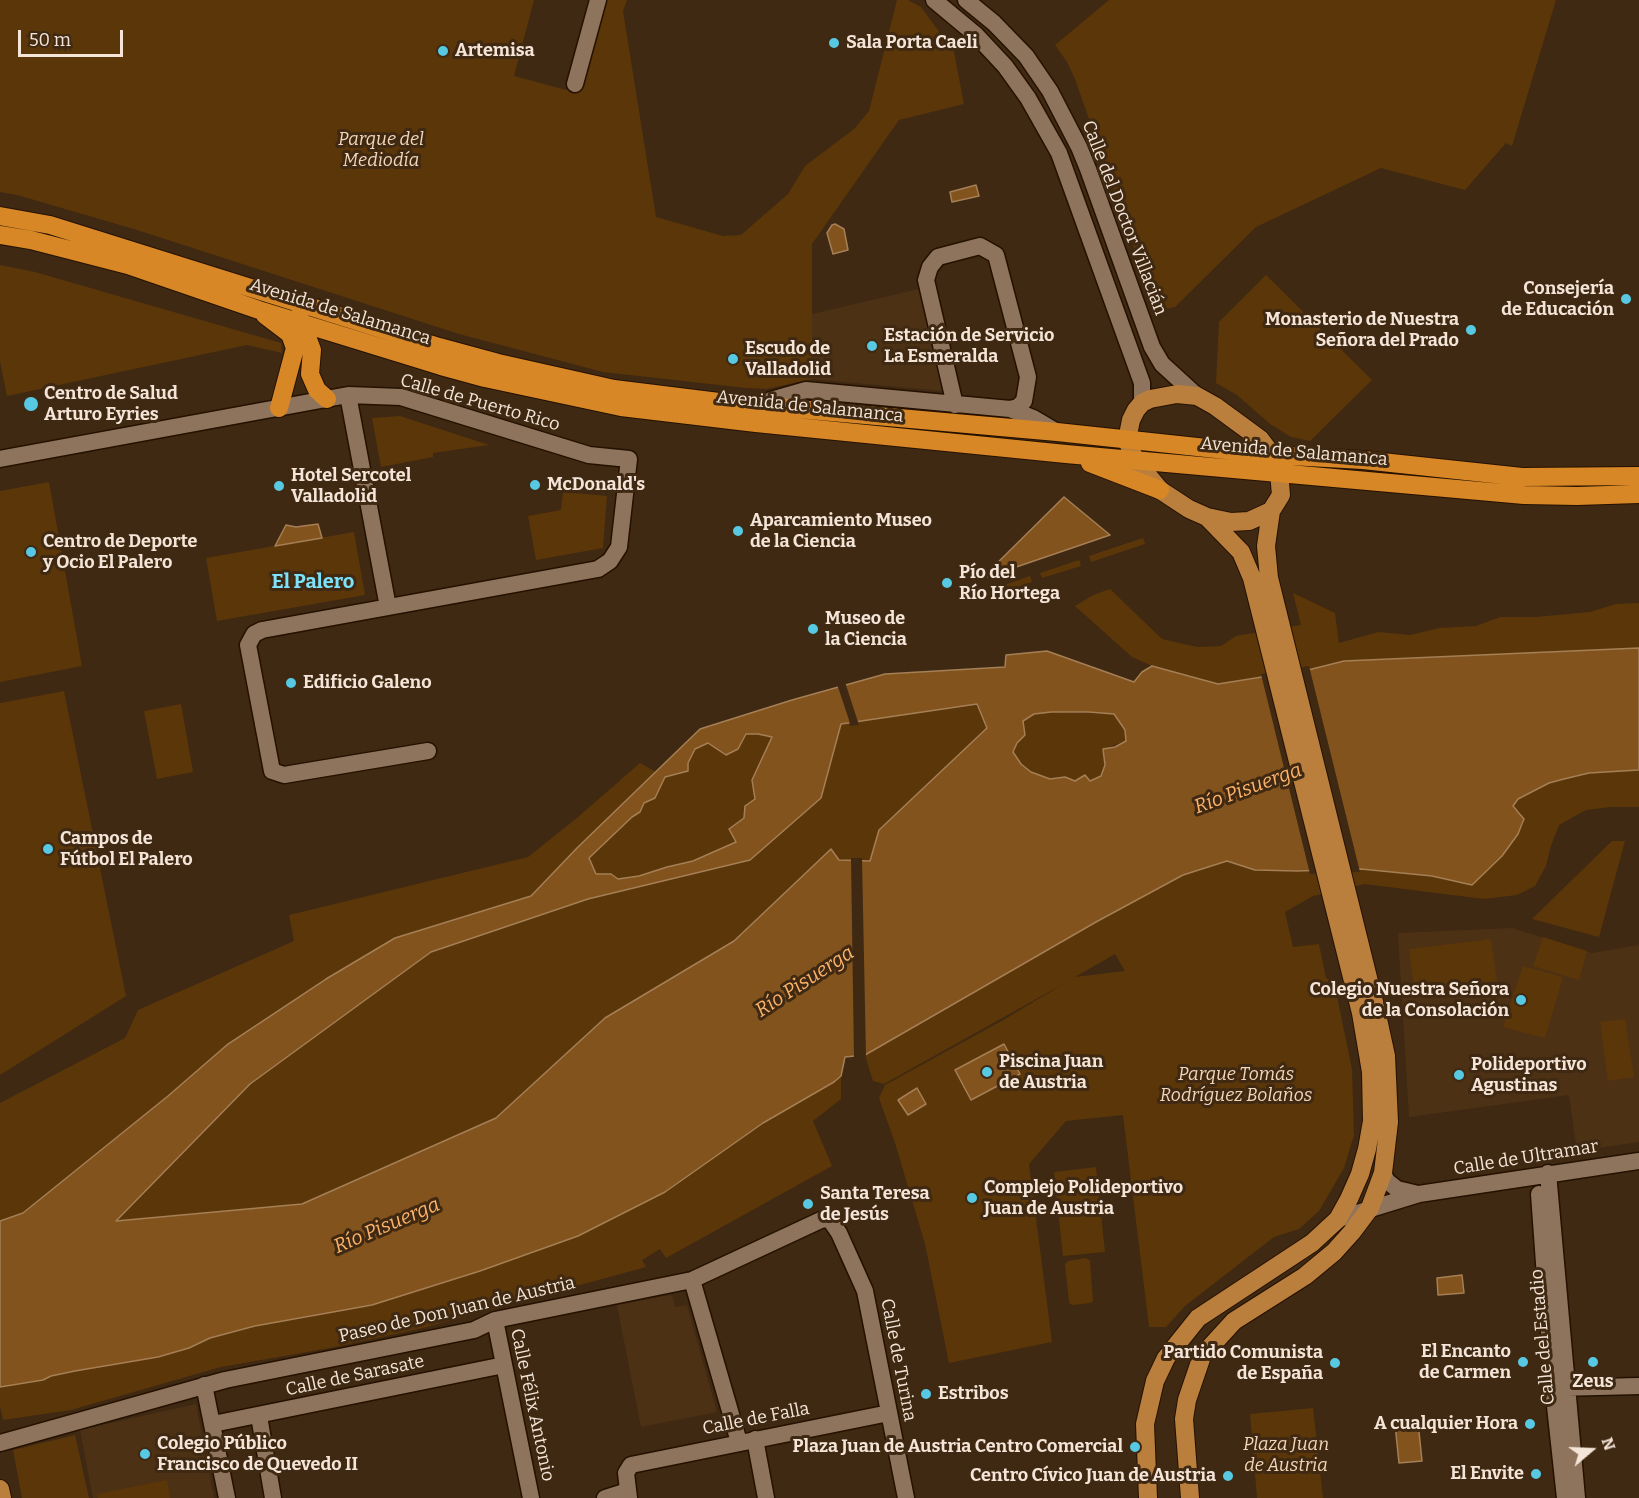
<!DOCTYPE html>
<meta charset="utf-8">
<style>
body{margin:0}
#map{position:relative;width:1639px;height:1498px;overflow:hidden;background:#3f2912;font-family:Bitter,serif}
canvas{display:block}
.north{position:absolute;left:1561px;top:1420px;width:60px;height:60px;-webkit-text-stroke:4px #3f2912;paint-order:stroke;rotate:71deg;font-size:16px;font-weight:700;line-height:24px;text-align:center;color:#f4e5d8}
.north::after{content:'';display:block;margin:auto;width:21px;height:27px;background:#f4e5d8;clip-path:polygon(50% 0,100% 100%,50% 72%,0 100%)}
.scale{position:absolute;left:18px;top:30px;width:105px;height:27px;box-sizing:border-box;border:3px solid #f4e5d8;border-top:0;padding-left:8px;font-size:18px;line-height:21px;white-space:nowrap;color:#f4e5d8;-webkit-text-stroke:4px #3f2912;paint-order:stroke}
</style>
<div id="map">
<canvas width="1639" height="1498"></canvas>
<div class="north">N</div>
<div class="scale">50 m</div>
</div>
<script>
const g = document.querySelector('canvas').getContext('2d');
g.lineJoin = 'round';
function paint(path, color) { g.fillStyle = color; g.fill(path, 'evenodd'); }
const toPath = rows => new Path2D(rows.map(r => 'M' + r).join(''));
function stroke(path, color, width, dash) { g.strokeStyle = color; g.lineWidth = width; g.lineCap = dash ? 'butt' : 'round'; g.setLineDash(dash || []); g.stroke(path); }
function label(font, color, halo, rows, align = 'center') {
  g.font = font + ' Bitter,serif'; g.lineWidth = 6; g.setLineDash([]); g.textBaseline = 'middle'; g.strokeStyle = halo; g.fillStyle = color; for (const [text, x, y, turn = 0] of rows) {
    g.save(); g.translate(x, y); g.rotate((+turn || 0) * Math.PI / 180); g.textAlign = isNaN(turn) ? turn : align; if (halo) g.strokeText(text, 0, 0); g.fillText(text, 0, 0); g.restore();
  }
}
const built = toPath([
 [919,289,943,391,812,379,812,314],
 [1512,928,1592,953,1639,945,1639,1142,1577,1151,1569,1095,1409,1117,1398,933],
 [670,1295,673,1297,675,1307,687,1305,717,1412,641,1427,617,1305],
 [196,1404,214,1498,93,1498,80,1430]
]);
const green = toPath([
 [0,0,534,0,514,76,574,92,600,0,627,0,623,11,656,217,723,236,741,235,788,194,805,166,854,129,869,111,897,0,908,0,921,7,954,52,964,104,899,120,812,244,812,379,766,389,746,388,603,372,459,334,137,230,17,195,0,192],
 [1109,0,1556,0,1512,146,1506,143,1465,190,1381,168,1256,227,1175,307,1156,311,1075,79,1067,62,1055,45],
 [0,265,35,272,281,343,282,353,247,345,7,396,0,361],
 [1266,275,1372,380,1310,441,1291,437,1270,424,1237,395,1216,383,1219,322],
 [400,416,489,445,433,453,433,457,381,467,372,418],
 [49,482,82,666,0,682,0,491],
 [563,492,607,496,603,548,536,560,528,516,561,510],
 [354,532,365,595,217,621,206,558],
 [1143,538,1145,544,1091,562,1089,556],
 [1079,560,1081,566,1042,578,1040,573],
 [1030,576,1032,582,978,600,976,595],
 [1110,589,1162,639,1197,647,1221,646,1236,636,1301,625,1293,593,1335,613,1339,643,1378,632,1410,635,1439,628,1476,626,1500,617,1536,617,1590,612,1616,604,1639,603,1639,648,1344,661,1312,669,1218,684,1152,666,1132,657,1075,606,1093,595],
 [64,691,126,996,0,1075,0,703],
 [181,704,193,772,157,779,144,711],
 [976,704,987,728,879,829,870,861,839,860,831,849,734,941,605,1018,496,1118,302,1204,115,1222,250,1084,431,952,588,899,750,860,821,798,841,724],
 [1051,712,1114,714,1125,730,1126,741,1103,749,1105,765,1101,776,1090,781,1075,781,1065,777,1050,779,1031,772,1021,764,1013,752,1017,743,1025,735,1023,721,1034,714],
 [746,734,758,734,772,737,752,780,755,799,744,818,736,842,693,861,667,867,639,876,618,879,611,874,596,874,588,858,632,817,640,812,644,803,655,798,665,777,680,774,695,749,708,743,720,749,738,749],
 [640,763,656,772,577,848,531,896,395,938,326,979,228,1044,168,1096,23,1213,0,1221,0,1103,125,1038,138,1010,294,941,289,915,528,857,578,817],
 [1639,770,1639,807,1611,807,1586,810,1559,825,1551,846,1546,866,1535,886,1517,895,1484,899,1365,884,1313,896,1285,912,1293,947,1319,944,1326,978,1334,982,1352,1069,1354,1135,1344,1168,1319,1211,1299,1229,1274,1237,1185,1306,1166,1327,1149,1327,1123,1115,1066,1121,1029,1164,1052,1342,949,1363,925,1244,895,1143,879,1098,885,1085,1005,1019,1065,983,884,1084,873,1081,865,1055,1096,922,1183,875,1227,861,1255,870,1297,871,1361,869,1432,876,1472,885,1502,856,1518,834,1524,822,1520,812,1512,805,1518,799,1549,783,1564,779,1589,773],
 [1115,954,1125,971,1075,977],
 [1612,841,1625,841,1599,937,1532,919],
 [1543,937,1587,951,1579,980,1533,966],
 [1491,939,1497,981,1414,990,1409,949],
 [1523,966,1563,977,1545,1038,1503,1027],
 [1625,1019,1634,1077,1608,1081,1600,1022],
 [841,1076,841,1099,813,1121,832,1166,666,1258,660,1249,642,1260,646,1267,423,1328,330,1348,221,1367,71,1410,3,1420,0,1406,0,1387,43,1380,51,1376,75,1371,158,1357,189,1348,210,1338,279,1321,304,1318,453,1279,578,1236,665,1192,763,1123],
 [1096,1167,1105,1252,1063,1256,1054,1172],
 [1086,1258,1090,1261,1093,1301,1090,1303,1072,1305,1069,1303,1065,1264,1068,1261],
 [1313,1408,1323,1498,1257,1498,1250,1414],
 [75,1435,89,1498,22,1498,13,1450],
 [167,1480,170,1498,98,1498,97,1494]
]);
const water = toPath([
 [976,185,979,196,952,202,950,192,976,185],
 [835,224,844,229,848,250,833,254,827,233,832,225,835,224],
 [1064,497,1110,535,981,579,1064,497],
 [318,524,322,538,275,546,286,525,296,527,318,524],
 [1639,648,1639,770,1589,773,1564,779,1549,783,1518,799,1513,806,1524,819,1518,834,1502,856,1472,885,1432,876,1361,869,1297,871,1255,870,1227,861,1183,875,1096,922,865,1055,845,1057,841,1076,834,1082,763,1123,665,1192,578,1236,480,1271,372,1305,255,1326,210,1338,189,1348,158,1357,75,1371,51,1376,43,1380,0,1387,0,1221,23,1213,168,1096,228,1044,326,979,395,938,531,896,577,848,700,729,792,700,885,674,1005,667,1006,655,1047,651,1134,682,1142,672,1152,666,1218,684,1312,669,1344,661,1639,648],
 [977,704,987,728,879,830,870,861,839,860,831,849,734,941,605,1018,496,1118,302,1204,116,1221,250,1084,431,952,588,899,750,860,821,798,841,724,977,704],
 [1051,712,1088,712,1114,714,1125,730,1126,741,1115,747,1103,749,1105,765,1101,776,1090,781,1085,775,1075,781,1065,777,1050,779,1031,772,1021,764,1013,752,1017,743,1025,735,1023,721,1034,714,1051,712],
 [746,734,758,734,772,737,752,780,755,799,745,806,744,818,729,829,736,842,693,861,667,867,639,876,618,879,611,874,596,874,589,858,632,817,640,812,644,803,655,798,665,777,688,771,688,763,695,749,708,743,726,755,738,749,746,734],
 [1004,1044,1020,1074,971,1100,955,1070,1004,1044],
 [917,1088,926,1104,908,1115,898,1100,917,1088],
 [1462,1275,1464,1293,1438,1295,1437,1278,1462,1275],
 [1418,1422,1422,1461,1399,1463,1395,1424,1418,1422]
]);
const pier = toPath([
 [1309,666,1360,872,1310,874,1261,674],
 [845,682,859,725,850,726,849,720,837,684],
 [851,858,862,858,866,1058,854,1059]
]);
const minor = toPath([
 [934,0,976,35,1005,66,1028,98,1059,153,1142,383,1142,403],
 [966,0,994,23,1026,56,1050,91,1079,147,1088,169,1152,347,1162,364,1197,396],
 [575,84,598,0],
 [348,395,388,607],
 [955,405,926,280,930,267,938,257,980,246,996,255,1028,377,1024,401,1018,407,1010,409],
 [763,406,771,400,806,390,1010,409,1033,418,1057,432],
 [0,459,348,395,401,397,589,455,629,459,619,547,610,561,598,569,262,630,254,634,248,645,272,771,284,775,428,751],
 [1383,1173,1387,1181,1397,1189,1418,1194],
 [1548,1173,1577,1498],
 [1539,1194,1553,1388,1565,1498],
 [1338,1219,1419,1194,1639,1161],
 [692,1280,739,1442],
 [495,1320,531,1498],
 [204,1385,227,1498],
 [1557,1388,1639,1386],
 [259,1416,273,1498],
 [213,1424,504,1365],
 [755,1439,766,1498],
 [0,1443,225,1380,474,1330,495,1320,692,1280,823,1219,830,1220,839,1233,865,1291,906,1498],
 [605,1498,627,1491],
 [629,1498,626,1473,631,1465,889,1413]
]);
const major = toPath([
 [1177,394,1197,396,1215,406,1260,439,1272,455,1279,472,1281,495,1271,511,1249,521,1231,522,1207,517,1189,509,1160,490,1135,460,1127,440,1131,420,1136,410,1142,403,1150,399,1177,394],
 [0,1489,2,1498],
 [1148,1498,1145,1424,1155,1381,1166,1358,1198,1318,1312,1243,1338,1219,1349,1199,1360,1174,1367,1149,1372,1121,1371,1072,1361,1013,1252,578,1241,552,1207,517],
 [1190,1498,1184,1419,1187,1400,1202,1356,1234,1321,1305,1276,1334,1252,1352,1232,1370,1208,1383,1173,1389,1122,1386,1056,1376,1010,1269,578,1266,546,1271,511]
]);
const highway = toPath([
 [0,216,50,225,439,347,498,363,614,389,719,402,1057,432,1272,455,1363,460,1522,477,1639,476],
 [0,235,31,240,128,265,259,310,441,366,485,378,621,407,756,423,1066,454,1524,495,1577,496,1639,494],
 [265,315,290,334,295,348,279,408],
 [299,316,312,350,310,374,317,390,327,399],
 [1090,463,1160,490]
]);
const markers = [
 [834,43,6,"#57c9e2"],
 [443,51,6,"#57c9e2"],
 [1626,299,6,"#57c9e2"],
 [1471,330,6,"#57c9e2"],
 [872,346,6,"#57c9e2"],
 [733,359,6,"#57c9e2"],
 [31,404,8,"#57c9e2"],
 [535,485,6,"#57c9e2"],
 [279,486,6,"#57c9e2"],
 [738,531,6,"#57c9e2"],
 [31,552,6,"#57c9e2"],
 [947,583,6,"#57c9e2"],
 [813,629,6,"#57c9e2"],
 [291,683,6,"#57c9e2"],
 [48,849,6,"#57c9e2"],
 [1521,1000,6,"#57c9e2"],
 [987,1072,6,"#57c9e2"],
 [1459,1075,6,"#57c9e2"],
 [972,1198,6,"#57c9e2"],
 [808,1204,6,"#57c9e2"],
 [1523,1362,6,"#57c9e2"],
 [1593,1362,6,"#57c9e2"],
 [1335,1363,6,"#57c9e2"],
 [926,1394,6,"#57c9e2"],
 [1530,1424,6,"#57c9e2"],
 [1135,1447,6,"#57c9e2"],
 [145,1454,6,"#57c9e2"],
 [1536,1474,6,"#57c9e2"],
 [1228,1476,6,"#57c9e2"]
];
const poiNames = [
 ["Sala Porta Caeli",846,43],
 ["Artemisa",455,51],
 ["Consejería",1614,289,"right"],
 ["de Educación",1614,310,"right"],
 ["Monasterio de Nuestra",1459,320,"right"],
 ["Señora del Prado",1459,341,"right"],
 ["Estación de Servicio",884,336],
 ["La Esmeralda",884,357],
 ["Escudo de",745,349],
 ["Valladolid",745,370],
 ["Centro de Salud",44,394],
 ["Arturo Eyries",44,415],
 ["Hotel Sercotel",291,476],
 ["Valladolid",291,497],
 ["McDonald's",547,485],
 ["Aparcamiento Museo",750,521],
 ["de la Ciencia",750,542],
 ["Centro de Deporte",43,542],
 ["y Ocio El Palero",43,563],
 ["Pío del",959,573],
 ["Río Hortega",959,594],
 ["Museo de",825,619],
 ["la Ciencia",825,640],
 ["Edificio Galeno",303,683],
 ["Campos de",60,839],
 ["Fútbol El Palero",60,860],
 ["Colegio Nuestra Señora",1509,990,"right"],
 ["de la Consolación",1509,1011,"right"],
 ["Piscina Juan",999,1062],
 ["de Austria",999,1083],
 ["Polideportivo",1471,1065],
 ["Agustinas",1471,1086],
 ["Complejo Polideportivo",984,1188],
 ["Juan de Austria",984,1209],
 ["Santa Teresa",820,1194],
 ["de Jesús",820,1215],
 ["El Encanto",1511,1352,"right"],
 ["de Carmen",1511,1373,"right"],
 ["Partido Comunista",1323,1353,"right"],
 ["de España",1323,1374,"right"],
 ["Zeus",1593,1382,"center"],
 ["Estribos",938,1394],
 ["A cualquier Hora",1518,1424,"right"],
 ["Colegio Público",157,1444],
 ["Francisco de Quevedo II",157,1465],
 ["Plaza Juan de Austria Centro Comercial",1123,1447,"right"],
 ["El Envite",1524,1474,"right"],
 ["Centro Cívico Juan de Austria",1216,1476,"right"]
];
const parkNames = [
 ["Parque del",381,140],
 ["Mediodía",381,161],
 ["Parque Tomás",1236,1075],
 ["Rodríguez Bolaños",1236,1096],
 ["Plaza Juan",1286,1445],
 ["de Austria",1286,1466]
];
const streetNames = [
 ["Calle del Doctor Villacián",1124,218,69],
 ["Avenida de Salamanca",340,312,17],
 ["Calle de Puerto Rico",480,403,16],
 ["Avenida de Salamanca",810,407,6],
 ["Avenida de Salamanca",1294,452,5],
 ["Calle de Ultramar",1526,1158,-9],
 ["Paseo de Don Juan de Austria",457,1310,-13],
 ["Calle del Estadio",1543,1337,-95],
 ["Calle de Turina",898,1360,79],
 ["Calle de Sarasate",355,1376,-12],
 ["Calle Félix Antonio",532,1405,78],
 ["Calle de Falla",756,1419,-11]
];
const neighbourhoodNames = [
 ["El Palero",313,582]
];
const waterNames = [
 ["Río Pisuerga",1248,789,-20],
 ["Río Pisuerga",805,982,-33],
 ["Río Pisuerga",387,1226,-23]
];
paint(built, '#4d3115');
paint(green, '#5b3609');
paint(water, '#83531d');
stroke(water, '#a57f55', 1.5);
paint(pier, '#3f2912');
stroke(minor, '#251100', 19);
stroke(major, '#251100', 20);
stroke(highway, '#251100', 20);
stroke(minor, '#8e745c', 16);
stroke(major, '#ba7f3c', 18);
stroke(highway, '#d88726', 18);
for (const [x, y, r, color] of markers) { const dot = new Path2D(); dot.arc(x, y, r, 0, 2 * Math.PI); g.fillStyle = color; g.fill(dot); stroke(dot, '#3f2912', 2); }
label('bold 18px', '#f4e5d8', '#3f2912', poiNames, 'left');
label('italic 18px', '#f4d7bb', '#3f2912', parkNames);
label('18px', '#f4e5d8', '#3f2912', streetNames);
label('bold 20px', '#7ee3fa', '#3f2912', neighbourhoodNames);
label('italic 20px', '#fcb36a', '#3f2912', waterNames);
</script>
